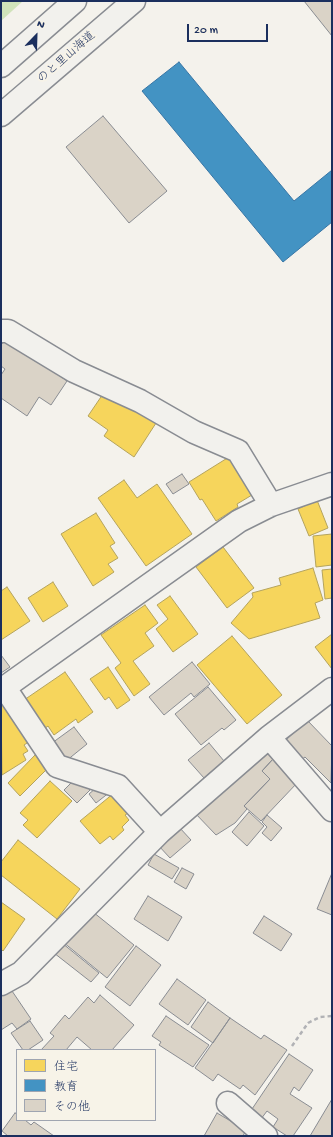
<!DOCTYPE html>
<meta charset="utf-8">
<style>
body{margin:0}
#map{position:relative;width:333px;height:1137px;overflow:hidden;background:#f4f2ec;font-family:"Gochi Hand","Klee One",sans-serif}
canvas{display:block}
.frame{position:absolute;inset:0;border:2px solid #1b2f5e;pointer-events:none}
.legend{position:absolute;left:16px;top:1049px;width:140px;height:72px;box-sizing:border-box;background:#f7f3e8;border:1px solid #9fa5b1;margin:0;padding:5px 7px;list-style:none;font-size:12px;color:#1b2f5e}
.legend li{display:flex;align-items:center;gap:8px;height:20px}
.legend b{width:20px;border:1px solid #9fa5b1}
.north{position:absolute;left:16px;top:16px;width:40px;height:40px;-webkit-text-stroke:3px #f7f3e8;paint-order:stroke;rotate:23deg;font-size:11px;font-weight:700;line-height:16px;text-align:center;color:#1b2f5e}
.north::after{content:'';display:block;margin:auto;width:14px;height:18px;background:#1b2f5e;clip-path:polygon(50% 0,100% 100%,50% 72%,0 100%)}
.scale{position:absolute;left:187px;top:24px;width:81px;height:18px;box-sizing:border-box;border:2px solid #1b2f5e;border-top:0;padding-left:5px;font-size:12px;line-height:14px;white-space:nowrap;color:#1b2f5e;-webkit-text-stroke:3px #f7f3e8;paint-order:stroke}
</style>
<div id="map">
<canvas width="333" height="1137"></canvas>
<div class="frame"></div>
<ul class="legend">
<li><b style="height:11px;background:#f6d55c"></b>住宅</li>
<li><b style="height:11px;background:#4393c3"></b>教育</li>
<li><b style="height:11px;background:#dad3c7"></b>その他</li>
</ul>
<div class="north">N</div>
<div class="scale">20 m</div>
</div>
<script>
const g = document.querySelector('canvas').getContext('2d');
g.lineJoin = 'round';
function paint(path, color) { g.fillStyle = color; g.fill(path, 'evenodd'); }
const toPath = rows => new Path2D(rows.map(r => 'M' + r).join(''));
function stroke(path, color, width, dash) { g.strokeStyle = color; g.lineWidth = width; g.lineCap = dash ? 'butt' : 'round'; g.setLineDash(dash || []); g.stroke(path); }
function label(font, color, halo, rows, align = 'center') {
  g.font = font + ' "Gochi Hand","Klee One",sans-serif'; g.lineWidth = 4; g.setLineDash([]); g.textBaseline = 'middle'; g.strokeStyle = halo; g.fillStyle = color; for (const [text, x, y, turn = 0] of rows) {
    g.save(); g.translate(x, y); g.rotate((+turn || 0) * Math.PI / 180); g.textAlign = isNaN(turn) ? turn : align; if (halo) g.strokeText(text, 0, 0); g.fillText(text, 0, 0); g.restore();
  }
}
const green = toPath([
 [1,1,23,1,1,21]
]);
const homes = toPath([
 [105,391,158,420,134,457,104,436,108,430,88,416,105,391],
 [229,457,252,495,237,504,238,507,216,521,202,499,200,500,189,482,229,457],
 [124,480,137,498,157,484,192,534,146,566,98,498,124,480],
 [317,500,328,528,309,536,298,509,317,500],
 [96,513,115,543,110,546,118,558,108,564,114,572,93,586,61,534,96,513],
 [332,534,332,565,316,567,313,536,332,534],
 [223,547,254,588,227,608,196,567,223,547],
 [313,568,323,600,315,603,320,618,249,639,231,623,253,597,252,593,281,585,279,578,313,568],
 [332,569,332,598,325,599,322,570,332,569],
 [53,582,68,606,43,622,28,598,53,582],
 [7,587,30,621,1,640,1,591,7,587],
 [170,596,198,634,173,652,156,629,168,619,157,605,170,596],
 [145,605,158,623,145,633,154,646,133,661,150,684,134,696,115,668,121,663,101,635,145,605],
 [332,634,332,669,315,647,332,634],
 [232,636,282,695,247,724,197,665,232,636],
 [108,667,130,700,117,709,109,697,105,700,90,679,108,667],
 [65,672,93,712,78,723,76,719,54,735,48,726,44,729,24,700,65,672],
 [4,703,33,739,24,745,28,751,23,754,26,760,2,775,1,705,4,703],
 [36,754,49,767,20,796,8,783,36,754],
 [50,781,72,801,37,838,23,825,28,820,20,813,50,781],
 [114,793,130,812,125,815,129,820,122,827,124,830,113,840,110,836,100,844,80,821,114,793],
 [18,840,80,889,57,919,1,875,1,862,18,840],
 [1,902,25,919,3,951,1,949,1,902]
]);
const schools = toPath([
 [179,62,294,201,332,170,332,222,283,262,142,91,179,62]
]);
const building = toPath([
 [304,1,332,1,332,36,304,1],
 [103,116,167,191,129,223,66,147,103,116],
 [8,336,58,369,56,373,67,381,51,405,39,397,27,416,1,398,1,375,5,369,1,366,1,345,8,336],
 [182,474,189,484,173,494,166,484,182,474],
 [1,655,10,667,1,673,1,655],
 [192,662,210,684,194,697,191,693,164,715,149,697,192,662],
 [208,687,236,720,224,730,222,728,201,745,175,714,208,687],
 [307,720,332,746,331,783,305,757,301,760,284,742,307,720],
 [74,727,87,744,66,761,52,743,74,727],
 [209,743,224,761,204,778,188,760,209,743],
 [265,749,273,759,262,771,270,779,244,806,247,809,235,823,216,835,194,812,265,749],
 [273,759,298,782,261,821,244,806,270,779,262,771,273,759],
 [77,777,90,790,77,803,64,790,77,777],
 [102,783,110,792,96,803,89,794,102,783],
 [249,812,264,826,247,846,232,832,249,812],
 [267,815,282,828,271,841,262,833,267,827,262,822,267,815],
 [179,827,191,840,170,858,158,845,179,827],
 [154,854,179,868,172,879,148,865,154,854],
 [182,868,194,874,186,889,174,882,182,868],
 [332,873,332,915,317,909,332,873],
 [148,896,182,917,168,941,134,919,148,896],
 [93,912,134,945,107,978,63,942,93,912],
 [264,916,292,934,281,951,253,933,264,916],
 [62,943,99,973,91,982,54,953,62,943],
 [136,946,161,965,130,1006,105,987,136,946],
 [177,979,206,1000,188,1025,159,1004,177,979],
 [10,988,31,1019,17,1029,12,1023,1,1030,1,994,10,988],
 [100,995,134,1025,112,1050,92,1050,77,1037,66,1050,41,1050,54,1036,50,1033,65,1015,69,1019,88,997,94,1003,100,995],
 [208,1002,230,1018,213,1043,191,1027,208,1002],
 [166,1016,209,1045,193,1067,159,1045,161,1042,152,1036,166,1016],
 [230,1018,261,1039,264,1035,287,1050,255,1095,243,1085,240,1089,218,1074,213,1081,195,1068,230,1018],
 [30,1021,43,1040,28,1050,23,1050,11,1033,30,1021],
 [289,1054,313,1070,299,1091,294,1087,290,1094,312,1108,293,1136,287,1136,273,1127,278,1119,267,1111,261,1119,250,1112,289,1054],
 [332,1099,332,1136,310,1136,332,1099],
 [15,1113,17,1114,17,1120,25,1120,31,1125,34,1122,54,1136,8,1136,2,1131,15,1113],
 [217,1113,246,1130,243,1136,204,1136,217,1113]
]);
const path = toPath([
 [292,1046,308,1023,320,1017,332,1016]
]);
const minor = toPath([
 [1,331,8,331,74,371,140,401,194,432,238,451,271,505],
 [5,688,57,766,118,786,160,832],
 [1,690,239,521,271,505,332,484],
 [269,737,332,810],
 [1,984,21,973,160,832,269,737,332,689],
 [228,1103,266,1136]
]);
const highway = toPath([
 [1,66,75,1],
 [1,115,134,1]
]);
const streetNames = [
 ["のと里山海道",67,58,-41]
];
paint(green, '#d0e3ba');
paint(homes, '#f6d55c');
stroke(homes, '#b4a35d', 1);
paint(schools, '#4393c3');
stroke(schools, '#3775a5', 1);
paint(building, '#dad3c7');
stroke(building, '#898c92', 1);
stroke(minor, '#898c92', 25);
stroke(highway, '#898c92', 25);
stroke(path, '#b1b2b5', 2.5, [4, 3]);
stroke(minor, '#f2f1ed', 22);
stroke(highway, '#f2f1ed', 22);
label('12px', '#1b2f5e', '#f7f3e8', streetNames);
</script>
